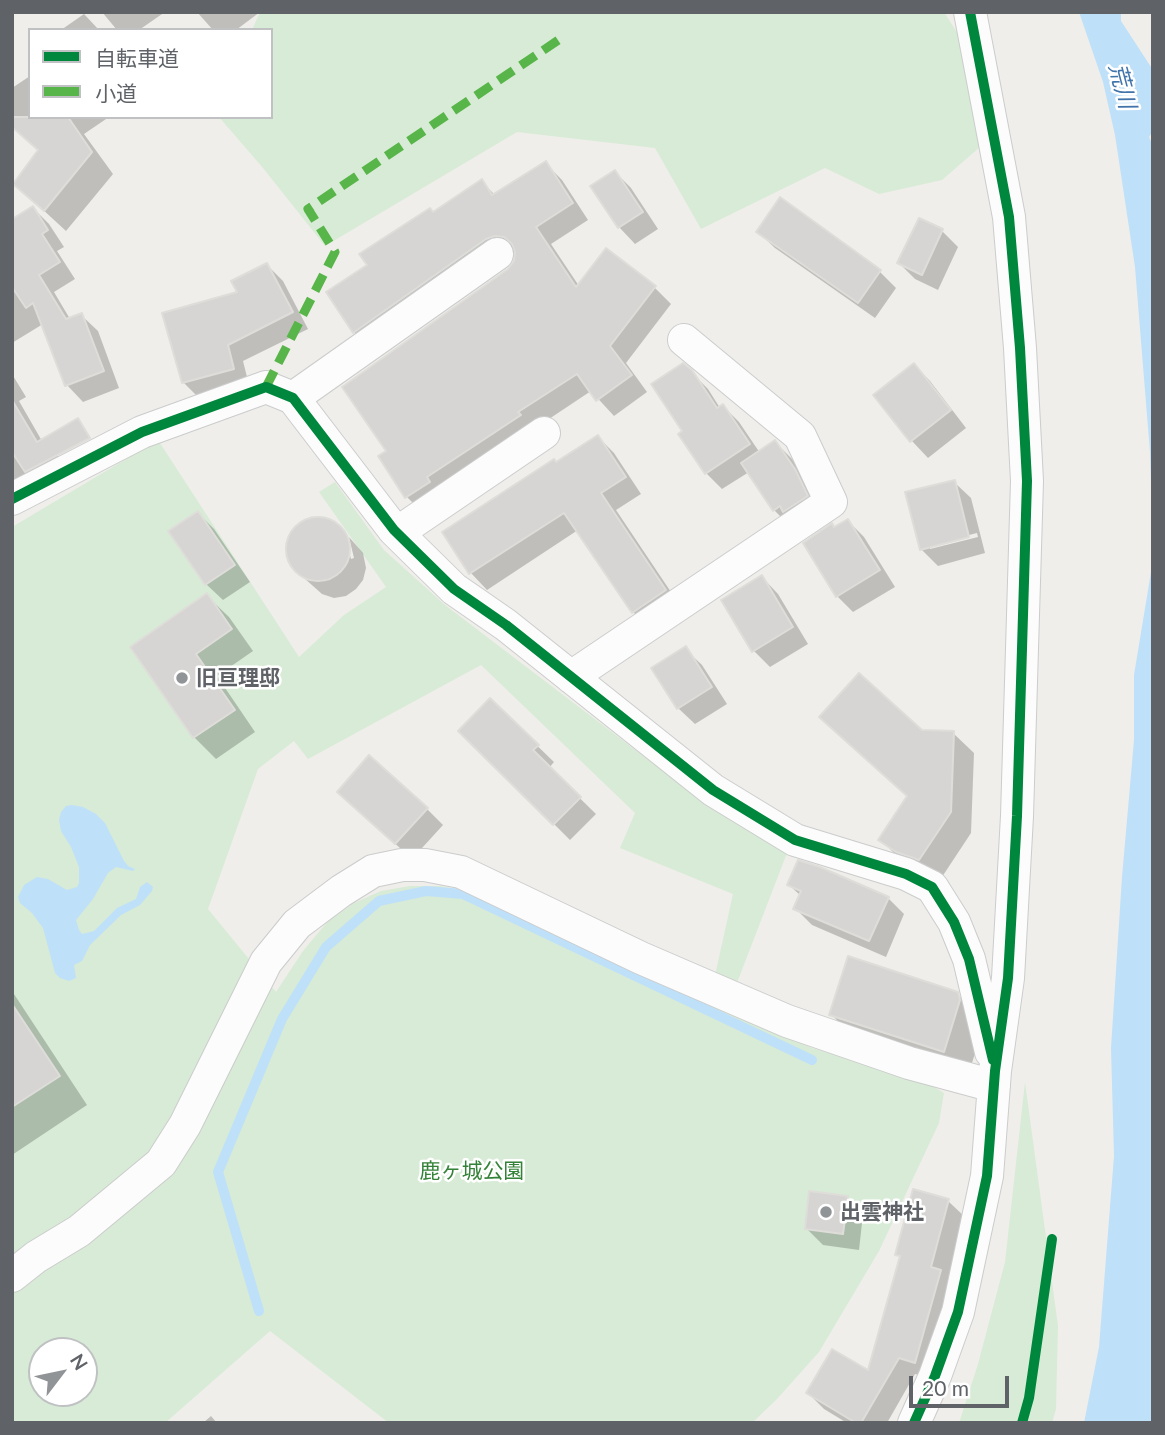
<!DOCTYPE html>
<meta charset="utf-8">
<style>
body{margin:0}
#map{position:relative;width:1165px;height:1435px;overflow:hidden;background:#efeeea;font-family:Lato,"Noto Sans JP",sans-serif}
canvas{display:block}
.frame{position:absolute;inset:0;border:14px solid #5f6368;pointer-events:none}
.legend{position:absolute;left:28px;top:28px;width:245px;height:91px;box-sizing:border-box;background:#fff;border:2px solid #bfc1c3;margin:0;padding:9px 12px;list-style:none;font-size:21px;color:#5f6368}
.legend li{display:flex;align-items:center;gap:14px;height:35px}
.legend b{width:35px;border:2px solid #bfc1c3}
.north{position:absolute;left:28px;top:1337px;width:70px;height:70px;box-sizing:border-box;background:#fff;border:2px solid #bfc1c3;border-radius:50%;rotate:58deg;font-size:19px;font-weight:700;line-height:28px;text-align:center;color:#5f6368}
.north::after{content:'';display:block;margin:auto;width:24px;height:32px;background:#919496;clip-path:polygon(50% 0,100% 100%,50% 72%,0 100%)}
.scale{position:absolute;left:909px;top:1376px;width:100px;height:32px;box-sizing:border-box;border:4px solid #5f6368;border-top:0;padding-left:9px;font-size:21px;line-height:24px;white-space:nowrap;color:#5f6368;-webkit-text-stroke:5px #fff;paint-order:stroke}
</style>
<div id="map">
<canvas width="1165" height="1435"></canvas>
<div class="frame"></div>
<ul class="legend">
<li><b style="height:9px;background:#00873e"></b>自転車道</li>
<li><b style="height:9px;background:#58b549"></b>小道</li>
</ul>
<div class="north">N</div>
<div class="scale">20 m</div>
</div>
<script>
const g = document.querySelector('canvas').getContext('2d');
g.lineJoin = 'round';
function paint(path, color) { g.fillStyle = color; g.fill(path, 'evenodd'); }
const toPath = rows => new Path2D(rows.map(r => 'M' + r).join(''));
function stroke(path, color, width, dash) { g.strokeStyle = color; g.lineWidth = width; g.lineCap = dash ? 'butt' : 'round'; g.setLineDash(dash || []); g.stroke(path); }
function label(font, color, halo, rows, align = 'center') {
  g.font = font + ' Lato,"Noto Sans JP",sans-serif'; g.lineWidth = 5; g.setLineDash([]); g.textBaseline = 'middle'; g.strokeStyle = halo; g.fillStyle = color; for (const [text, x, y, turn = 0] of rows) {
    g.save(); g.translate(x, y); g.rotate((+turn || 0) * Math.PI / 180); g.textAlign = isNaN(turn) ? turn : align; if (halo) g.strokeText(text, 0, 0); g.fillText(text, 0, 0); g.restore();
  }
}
const green = toPath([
 [260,12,944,12,958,34,980,147,942,180,879,194,825,168,701,229,655,148,517,132,325,246,263,168,219,117,271,117,271,30,252,30],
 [158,440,299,657,344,615,386,587,319,492,335,482,384,550,445,605,705,803,787,853,735,988,714,980,733,894,620,848,635,813,481,665,308,759,294,741,258,769,208,909,276,992,303,951,329,920,354,903,381,891,410,886,440,886,468,891,533,923,812,1048,922,1080,944,1093,939,1123,879,1251,819,1352,777,1399,752,1423,389,1423,270,1331,165,1423,12,1423,12,527],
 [42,1351,84,1351,84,1393,42,1393],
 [1025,1082,1058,1326,1056,1409,1052,1423,959,1423,978,1364,1005,1262]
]);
const water = toPath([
 [1079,12,1121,12,1121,21,1153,70,1153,131,1149,137,1153,146,1153,543,1150,452,1135,267,1115,135,1103,82],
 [1153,560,1153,1423,1084,1423,1099,1347,1114,1156,1111,1048,1122,877,1134,740,1134,675],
 [72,805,83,807,96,814,105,823,124,861,128,866,135,869,133,871,116,867,108,873,93,899,76,920,79,930,82,934,94,931,117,908,136,899,140,887,147,882,153,887,152,891,140,905,121,915,90,945,82,961,74,965,76,978,69,981,60,978,55,973,43,928,32,913,20,903,18,897,24,885,37,877,48,879,67,890,77,887,79,883,79,867,71,847,61,831,59,820,61,812,66,806]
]);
const shadow = toPath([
 [102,12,165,12,139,30,117,30],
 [197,12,260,12,236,30,213,30],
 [84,14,99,30,61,30],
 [30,76,30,117,109,117,84,134,113,174,66,231,15,184,40,151,12,118,12,88],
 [545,163,562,180,588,220,551,244,579,286,606,250,655,288,671,304,626,363,647,392,614,416,591,391,534,429,423,513,407,497,509,270,516,262,517,252,512,252,370,349,354,332,328,292,369,266,433,214,482,182,495,195],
 [615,172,631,188,658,229,635,244,619,227,593,187],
 [33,208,49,224,64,247,57,251,75,279,54,292,70,319,81,315,98,331,119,388,83,402,67,385,43,324,12,343,12,221],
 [942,231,958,247,938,290,915,279,899,263],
 [758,232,880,272,896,288,875,318,775,248],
 [267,265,283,281,308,329,243,361,249,385,200,399,183,382,240,294],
 [914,365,930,381,966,428,928,458,912,441,875,395],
 [690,371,708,389,720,408,723,406,739,422,760,453,775,442,792,459,811,488,823,512,791,527,774,510,749,472,722,489,706,473,685,431],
 [12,374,26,397,19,401,42,441,59,457,69,474,12,497],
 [598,437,614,453,641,494,616,510,681,607,650,628,633,612,578,530,487,590,471,573,444,533],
 [954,482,971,498,985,553,938,566,921,549],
 [977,533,978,537,930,549,930,545],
 [198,513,214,529,250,582,223,600,206,584],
 [312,519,327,520,348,536,345,536,351,559,354,558,349,537,363,553,366,568,363,580,356,589,346,596,334,598,322,594,295,570,287,548,288,540,297,527],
 [848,521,864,537,895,587,853,612,837,596,835,529],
 [762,577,778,594,808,644,770,667,754,651],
 [207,596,229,617,253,651,217,676,255,732,216,759,194,737,132,647],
 [685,649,702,665,727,704,695,724,678,708],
 [490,700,554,762,549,768,596,814,570,840,461,731],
 [922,731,953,733,974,753,971,833,940,880,901,860,880,839,909,797],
 [356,808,427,809,443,825,412,859],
 [789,885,888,898,904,914,886,957,812,925,795,908,801,896],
 [12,991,87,1105,12,1155],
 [957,994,982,1019,984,1026,968,1075,855,1039,831,1014],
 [847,1197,863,1214,859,1250,823,1245,807,1229],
 [948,1201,965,1217,948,1279,957,1288,931,1378,915,1374,887,1423,847,1423,824,1409,808,1393,869,1373,901,1258,897,1254],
 [211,1416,217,1423,203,1423]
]);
const stream = toPath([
 [259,1311,218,1172,282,1019,326,947,379,901,426,891,463,894,812,1060]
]);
const building = toPath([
 [12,117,68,117,92,152,44,211,13,184,38,150,12,127,12,117],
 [546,161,573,203,536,227,576,287,606,248,656,286,610,346,632,375,596,401,577,374,518,412,521,415,427,477,430,482,405,498,378,456,386,451,342,387,508,269,514,261,515,252,512,244,504,237,495,236,486,239,353,333,326,292,367,265,359,254,430,208,433,212,482,179,492,195,546,161],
 [615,170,643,212,618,228,590,186,615,170],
 [780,197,881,270,858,303,756,232,780,197],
 [33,206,48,230,42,234,60,262,39,275,66,319,82,313,104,371,65,386,33,303,26,308,14,290,12,291,12,219,33,206],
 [919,218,943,229,922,275,897,263,919,218],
 [267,263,293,312,228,345,234,369,182,383,162,313,237,292,231,281,267,263],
 [683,363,692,370,717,408,723,404,750,444,705,474,678,434,682,431,651,384,683,363],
 [914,363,951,410,910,442,873,395,914,363],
 [12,400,37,442,78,418,90,438,25,472,12,452,12,400],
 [598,435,626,477,601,493,666,590,632,613,564,513,469,574,442,532,554,459,556,462,598,435],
 [775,440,795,469,808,496,783,512,780,506,773,511,741,463,775,440],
 [955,480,969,537,920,550,905,492,955,480],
 [198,511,235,565,205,585,168,531,198,511],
 '286 549a32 32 0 1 1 64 0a32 32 0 1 1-64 0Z',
 [848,519,880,570,836,597,803,543,832,523,834,527,848,519],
 [762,575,793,627,752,652,721,600,762,575],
 [207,593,232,629,196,654,235,710,193,738,130,647,207,593],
 [686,646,712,687,677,709,651,668,686,646],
 [859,673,922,730,954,731,951,812,919,860,896,852,878,840,907,796,819,717,859,673],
 [490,698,539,745,533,750,581,797,553,825,458,731,490,698],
 [369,755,428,808,395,844,337,792,369,755],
 [798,860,820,867,889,897,869,941,793,909,801,891,787,885,798,860],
 [848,956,958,992,960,1000,944,1052,829,1015,848,956],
 [12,1004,60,1076,12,1107,12,1004],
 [913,1189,949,1199,931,1267,941,1270,915,1363,899,1358,861,1423,856,1423,806,1393,832,1349,868,1370,900,1256,895,1255,913,1189],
 [809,1191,848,1196,843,1234,805,1229,809,1191]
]);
const minor = toPath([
 [293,398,497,254],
 [12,499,142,432,266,387,293,398,394,530,454,589,506,625,713,790,795,840,906,874,932,887,954,922,969,959,991,1052],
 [397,533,544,433],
 [571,677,831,502,800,436,684,340],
 [12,1276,36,1257,79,1231,161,1163,185,1125,266,962,297,924,341,891,373,871,402,865,425,865,461,872,641,958,787,1021,909,1063,994,1086],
 [914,1423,935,1376,958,1312,987,1176,995,1071,1008,978,1017,816,1027,481,1020,348,1009,217,970,12]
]);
const quiet = toPath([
 [266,387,335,252,308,209,560,39]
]);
const cycleway = toPath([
 [12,499,142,432,266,387,293,398,394,530,454,589,506,625,713,790,795,840,906,874,932,887,954,922,969,959,993,1060],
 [914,1423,935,1376,958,1312,987,1176,995,1071,1008,978,1017,816,1027,481,1020,348,1009,217,970,12],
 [1022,1423,1029,1398,1052,1239]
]);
const markers = [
 [182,678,7,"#919496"],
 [826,1212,7,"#919496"]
];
const poiNames = [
 ["旧亘理邸",196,678],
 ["出雲神社",840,1212]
];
const parkNames = [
 ["鹿ヶ城公園",472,1171]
];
const waterNames = [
 ["荒川",1122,86,75]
];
paint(green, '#d8ebd6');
paint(water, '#bfe0f9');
paint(shadow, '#0003');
stroke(stream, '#bfe0f9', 10);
paint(building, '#d6d5d3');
stroke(building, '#deddd9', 2);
stroke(minor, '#cbcccc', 34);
stroke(minor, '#fdfcfc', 32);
stroke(quiet, '#58b549', 9, [18, 9]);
stroke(cycleway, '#00873e', 10);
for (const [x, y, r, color] of markers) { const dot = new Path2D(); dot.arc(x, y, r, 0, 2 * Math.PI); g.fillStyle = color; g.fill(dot); stroke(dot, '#fff', 2.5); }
label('bold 21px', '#5f6368', '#fff', poiNames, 'left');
label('21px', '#348238', '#fff', parkNames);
label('italic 23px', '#4174aa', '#fff', waterNames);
</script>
